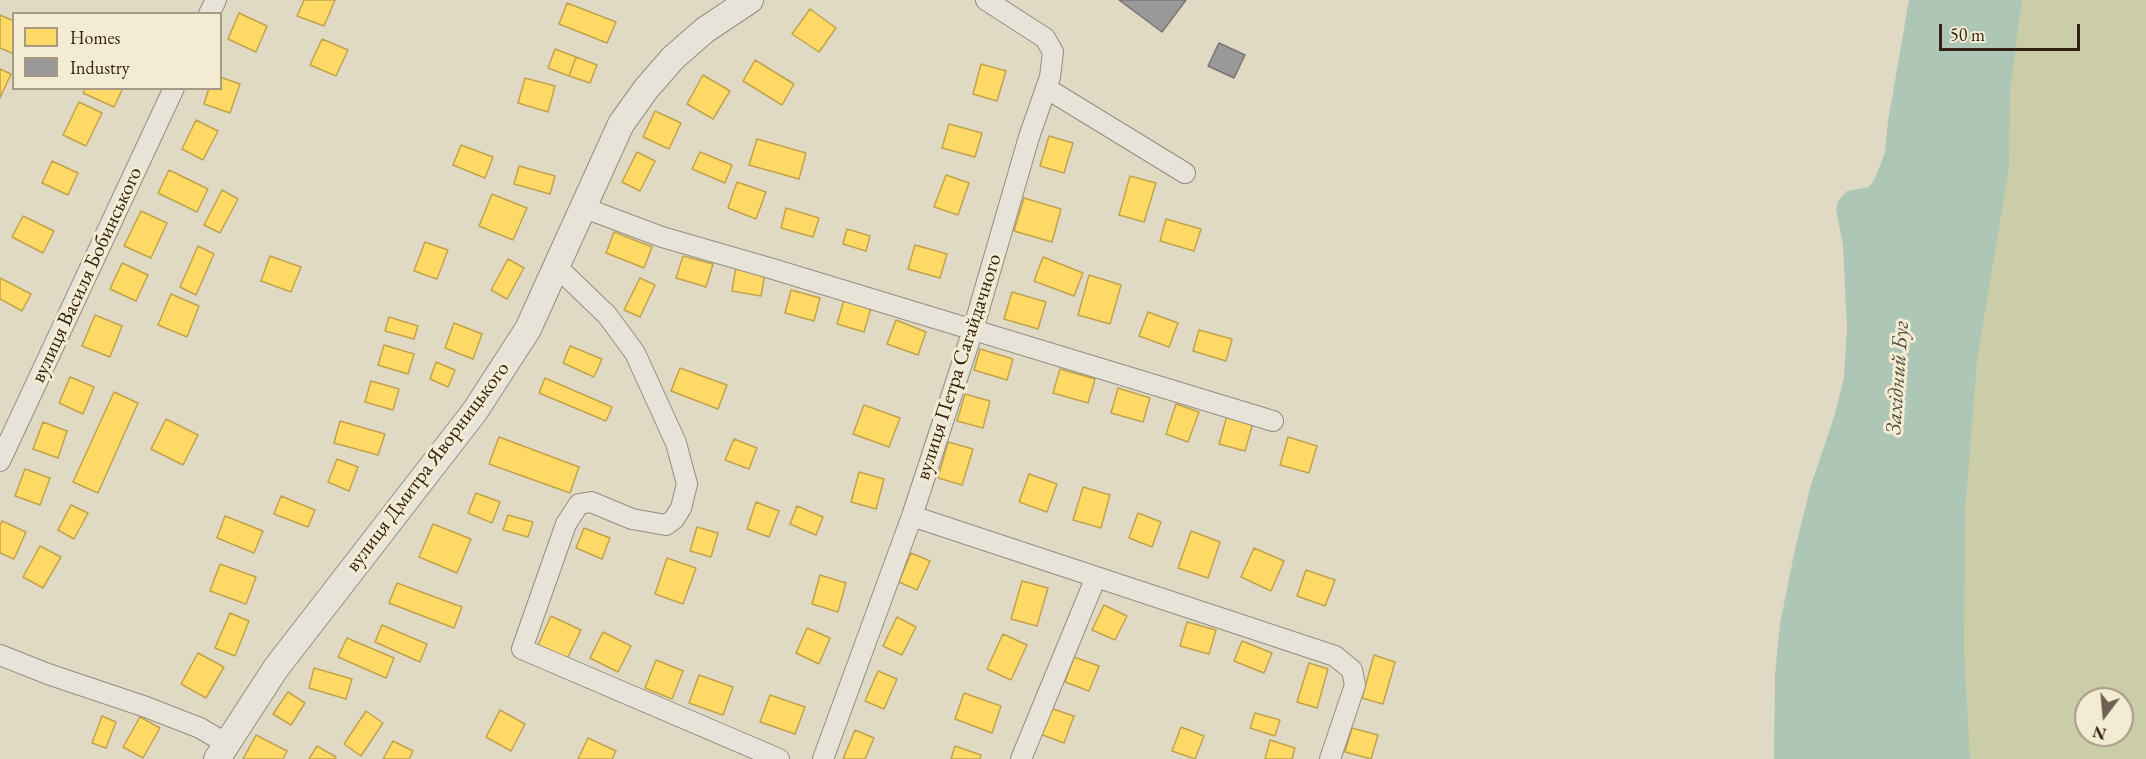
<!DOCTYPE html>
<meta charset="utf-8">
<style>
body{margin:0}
#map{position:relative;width:2146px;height:759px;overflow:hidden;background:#e0dac5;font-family:"EB Garamond",serif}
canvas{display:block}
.legend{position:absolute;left:12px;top:12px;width:210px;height:78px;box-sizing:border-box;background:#f3ebd2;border:2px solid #a69a85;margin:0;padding:8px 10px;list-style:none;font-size:18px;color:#322012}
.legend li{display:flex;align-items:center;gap:12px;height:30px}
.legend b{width:30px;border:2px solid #a69a85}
.north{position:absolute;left:2074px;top:687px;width:60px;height:60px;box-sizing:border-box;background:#f3ebd2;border:2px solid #a69a85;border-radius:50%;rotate:196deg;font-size:16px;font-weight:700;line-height:24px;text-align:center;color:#322012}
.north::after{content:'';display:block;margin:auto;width:21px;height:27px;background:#6f6151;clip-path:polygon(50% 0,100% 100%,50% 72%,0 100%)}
.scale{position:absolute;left:1939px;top:24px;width:141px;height:27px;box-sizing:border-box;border:3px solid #322012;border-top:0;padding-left:8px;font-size:18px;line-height:21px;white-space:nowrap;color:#322012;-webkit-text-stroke:4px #f3ebd2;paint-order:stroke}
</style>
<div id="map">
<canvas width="2146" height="759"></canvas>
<ul class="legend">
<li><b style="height:16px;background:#ffd966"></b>Homes</li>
<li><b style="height:16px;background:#999"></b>Industry</li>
</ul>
<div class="north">N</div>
<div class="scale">50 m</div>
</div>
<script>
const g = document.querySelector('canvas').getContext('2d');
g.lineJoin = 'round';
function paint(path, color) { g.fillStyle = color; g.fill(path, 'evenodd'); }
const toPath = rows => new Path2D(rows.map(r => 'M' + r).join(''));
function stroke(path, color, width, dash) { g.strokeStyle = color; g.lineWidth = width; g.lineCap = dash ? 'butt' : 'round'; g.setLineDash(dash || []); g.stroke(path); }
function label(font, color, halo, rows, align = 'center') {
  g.font = font + ' "EB Garamond",serif'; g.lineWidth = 6; g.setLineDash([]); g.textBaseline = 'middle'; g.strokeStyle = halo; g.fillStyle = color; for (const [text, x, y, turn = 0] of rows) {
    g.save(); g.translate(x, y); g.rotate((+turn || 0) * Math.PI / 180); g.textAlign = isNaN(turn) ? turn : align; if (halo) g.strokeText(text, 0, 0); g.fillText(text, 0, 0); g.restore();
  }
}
const green = toPath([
 [1973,0,2146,0,2146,759,1907,759],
 [2086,699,2122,699,2122,735,2086,735]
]);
const water = toPath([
 [1909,0,2022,0,2010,93,2009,167,1977,360,1965,513,1964,649,1970,759,1774,759,1775,675,1780,624,1795,549,1810,488,1835,414,1844,377,1847,328,1843,245,1836,210,1838,201,1847,191,1869,187,1876,176,1885,152,1888,121]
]);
const homes = toPath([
 [304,0,335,0,324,26,297,16,304,0],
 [567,3,616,22,607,43,559,24,567,3],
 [810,9,836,28,819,52,792,34,810,9],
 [239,13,267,26,256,52,228,39,239,13],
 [0,15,14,21,14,54,0,48,0,15],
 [322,39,348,50,336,76,310,65,322,39],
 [555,49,576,57,569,76,548,68,555,49],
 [576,57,597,65,590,83,569,76,576,57],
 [755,60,794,84,782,105,743,81,755,60],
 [981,64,1006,71,997,101,973,94,981,64],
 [0,69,11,74,0,98,0,69],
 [703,75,730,91,713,119,687,104,703,75],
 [220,77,240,84,230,113,204,104,209,88,220,88,220,77],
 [525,78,555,86,548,112,518,103,525,78],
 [85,88,123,88,114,107,83,93,85,88],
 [79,102,102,113,86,146,63,135,79,102],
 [655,111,681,123,669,149,643,137,655,111],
 [196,120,218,131,203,160,182,149,196,120],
 [949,124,982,133,975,157,942,148,949,124],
 [1049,136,1073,143,1064,173,1040,166,1049,136],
 [757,139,806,153,799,179,749,165,757,139],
 [461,145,493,157,485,178,453,165,461,145],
 [637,152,655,161,640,191,622,182,637,152],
 [700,152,732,165,725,183,692,169,700,152],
 [52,161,78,173,68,195,42,183,52,161],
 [519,166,555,176,550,194,514,184,519,166],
 [169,170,208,189,197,212,158,193,169,170],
 [946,175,969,183,958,215,934,207,946,175],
 [1130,176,1156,183,1144,222,1119,215,1130,176],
 [737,182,766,192,756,219,728,208,737,182],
 [222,190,238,199,220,233,204,225,222,190],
 [492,194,527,208,513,240,479,226,492,194],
 [1024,198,1061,209,1052,242,1014,231,1024,198],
 [786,208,819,218,813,237,781,228,786,208],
 [141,211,167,223,151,258,124,246,141,211],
 [23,216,54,231,43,253,12,237,23,216],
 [1166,219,1201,229,1194,251,1160,241,1166,219],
 [847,229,870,236,866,251,843,244,847,229],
 [614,232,652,247,644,268,606,253,614,232],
 [425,242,448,250,437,279,414,271,425,242],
 [915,245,947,254,940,278,908,269,915,245],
 [198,246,214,254,196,295,180,287,198,246],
 [270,256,301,267,291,292,261,281,270,256],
 [683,256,713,264,706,287,676,278,683,256],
 [1043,257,1083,273,1074,296,1034,281,1043,257],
 [508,259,524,268,507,299,491,290,508,259],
 [122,263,148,275,136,301,110,289,122,263],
 [736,267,765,273,761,296,732,291,736,267],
 [1089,275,1121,285,1110,324,1078,315,1089,275],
 [0,278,31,294,22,311,0,299,0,278],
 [640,278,655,285,640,317,624,310,640,278],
 [791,290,820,298,814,321,785,313,791,290],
 [1012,292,1046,302,1038,329,1004,319,1012,292],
 [171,294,199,306,187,337,158,325,171,294],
 [844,300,871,308,864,332,837,324,844,300],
 [1148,312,1178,323,1169,347,1139,336,1148,312],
 [95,315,122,326,110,357,82,346,95,315],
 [389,317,418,326,414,339,385,331,389,317],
 [896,320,926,332,918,355,887,344,896,320],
 [454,323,482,334,473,359,445,348,454,323],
 [1199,330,1232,339,1226,361,1193,351,1199,330],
 [384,345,414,354,408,374,378,365,384,345],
 [570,346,602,359,594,377,563,363,570,346],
 [980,349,1013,359,1007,380,974,370,980,349],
 [436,362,455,370,448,387,430,379,436,362],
 [680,368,727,385,718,409,671,391,680,368],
 [1060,369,1095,379,1088,403,1053,393,1060,369],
 [70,377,94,387,83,414,59,403,70,377],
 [545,378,612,407,606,421,539,393,545,378],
 [371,381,399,389,393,410,365,402,371,381],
 [1118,388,1150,398,1143,422,1111,413,1118,388],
 [114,392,138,403,98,493,73,482,114,392],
 [965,394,990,401,983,428,957,421,965,394],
 [1176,404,1199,412,1188,442,1166,434,1176,404],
 [864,405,900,418,889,447,853,434,864,405],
 [1228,412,1254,419,1245,451,1219,444,1228,412],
 [166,419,198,435,183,465,151,449,166,419],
 [340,421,385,434,378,455,334,443,340,421],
 [43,422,67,431,58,458,33,449,43,422],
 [499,437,579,467,570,493,489,464,499,437],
 [1288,437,1317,446,1309,473,1280,465,1288,437],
 [734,439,757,448,749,469,725,460,734,439],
 [948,442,973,449,962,485,938,478,948,442],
 [337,459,358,467,349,491,328,482,337,459],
 [25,469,50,478,40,505,15,496,25,469],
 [859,472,884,479,876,509,851,502,859,472],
 [1029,474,1057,484,1047,512,1019,502,1029,474],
 [1083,487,1110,495,1101,528,1073,520,1083,487],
 [476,493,500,502,492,523,468,513,476,493],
 [281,496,315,510,308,527,274,514,281,496],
 [756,502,779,511,769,537,747,529,756,502],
 [71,505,88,513,74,539,58,530,71,505],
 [797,506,823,517,816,535,790,524,797,506],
 [1138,513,1161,522,1152,547,1129,538,1138,513],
 [508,515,533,522,528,537,503,530,508,515],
 [225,516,263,531,254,553,217,538,225,516],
 [2,521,26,532,14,559,0,553,0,525,2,521],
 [433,524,471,539,457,573,419,557,433,524],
 [697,527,718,533,711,557,690,551,697,527],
 [584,528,610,538,602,559,576,548,584,528],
 [1191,531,1220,542,1208,578,1178,568,1191,531],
 [40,546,61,557,43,588,23,577,40,546],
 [1254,548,1284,561,1271,591,1241,577,1254,548],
 [911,553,930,561,917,590,899,582,911,553],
 [667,558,696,568,683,604,655,594,667,558],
 [220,564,256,577,246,604,210,591,220,564],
 [1306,570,1335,580,1325,606,1297,596,1306,570],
 [820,575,846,583,838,612,812,604,820,575],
 [1022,581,1048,588,1037,626,1011,619,1022,581],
 [397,583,462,607,454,628,389,603,397,583],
 [1104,605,1127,616,1115,640,1092,630,1104,605],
 [230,613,249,621,235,656,215,648,230,613],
 [551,616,581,630,567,659,538,645,551,616],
 [897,617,916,627,902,655,883,646,897,617],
 [1187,622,1216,630,1209,654,1180,646,1187,622],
 [382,625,427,644,420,662,375,642,382,625],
 [807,628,830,638,819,664,796,653,807,628],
 [603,632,631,646,618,672,590,658,603,632],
 [1003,634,1027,645,1011,680,987,669,1003,634],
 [347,638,394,658,386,678,338,657,347,638],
 [1242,641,1272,653,1264,673,1234,661,1242,641],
 [198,653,224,667,206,698,181,684,198,653],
 [1374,655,1395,662,1383,704,1362,698,1374,655],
 [1074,657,1099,666,1089,691,1065,682,1074,657],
 [656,660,683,671,672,699,645,688,656,660],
 [1309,663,1328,669,1317,708,1297,702,1309,663],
 [314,668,352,679,346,699,309,688,314,668],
 [878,671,897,679,884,709,865,701,878,671],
 [699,675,733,687,723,715,689,703,699,675],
 [288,692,305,703,291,725,273,714,288,692],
 [964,693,1001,706,992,733,955,719,964,693],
 [770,695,805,707,795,734,760,722,770,695],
 [1050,708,1074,716,1064,743,1040,734,1050,708],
 [500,710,525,724,511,751,486,737,500,710],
 [366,711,383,723,361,756,344,744,366,711],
 [1255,713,1280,720,1275,736,1250,728,1255,713],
 [102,716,116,722,106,748,92,743,102,716],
 [140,717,160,728,143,758,123,747,140,717],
 [1181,727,1204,736,1195,759,1172,751,1181,727],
 [1352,728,1378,735,1371,759,1345,752,1352,728],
 [855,730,874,738,865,759,843,759,855,730],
 [256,735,287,751,283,759,243,759,256,735],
 [588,738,616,751,612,759,578,759,588,738],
 [1270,740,1295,748,1292,759,1265,759,1270,740],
 [393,741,413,751,409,759,383,759,393,741],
 [317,746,336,757,335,759,309,759,317,746],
 [955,746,981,755,980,759,951,759,955,746]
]);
const industry = toPath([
 [1119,0,1186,0,1162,32,1119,0],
 [1219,43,1245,55,1234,78,1208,66,1219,43]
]);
const minor = toPath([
 [209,14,216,0],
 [1046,88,1185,173],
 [582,207,662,237,773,269,1273,421],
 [556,266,607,315,635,353,676,443,687,484,681,508,674,519,666,525,632,519,591,502,579,504,566,524,522,649,779,759],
 [0,461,174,88],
 [912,516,1335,656,1352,670,1355,685,1330,759],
 [0,655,48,674,146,707,200,728,227,744],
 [823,759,912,516,973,330,1029,137,1050,77,1053,52,1045,38,986,0],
 [1021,759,1096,577]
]);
const tertiary = toPath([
 [217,759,276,668,475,411,528,329,621,124,646,89,673,58,705,30,750,0]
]);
const streetNames = [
 ["вулиця Василя Бобинського",87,275,-65],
 ["вулиця Петра Сагайдачного",959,367,-72],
 ["вулиця Дмитра Яворницького",428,467,-53]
];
const waterNames = [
 ["Західний Буг",1898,378,-86]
];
paint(green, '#cacda7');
paint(water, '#aec6b5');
paint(homes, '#ffd966');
stroke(homes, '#c2a24d', 1.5);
paint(industry, '#999');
stroke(industry, '#7a7570', 1.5);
stroke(minor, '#938e80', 22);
stroke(tertiary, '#938e80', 28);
stroke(minor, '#e7e3d9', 20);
stroke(tertiary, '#e7e3d9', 26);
label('21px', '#322012', '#f3ebd2', streetNames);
label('italic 22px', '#514f41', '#f3ebd2', waterNames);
</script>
